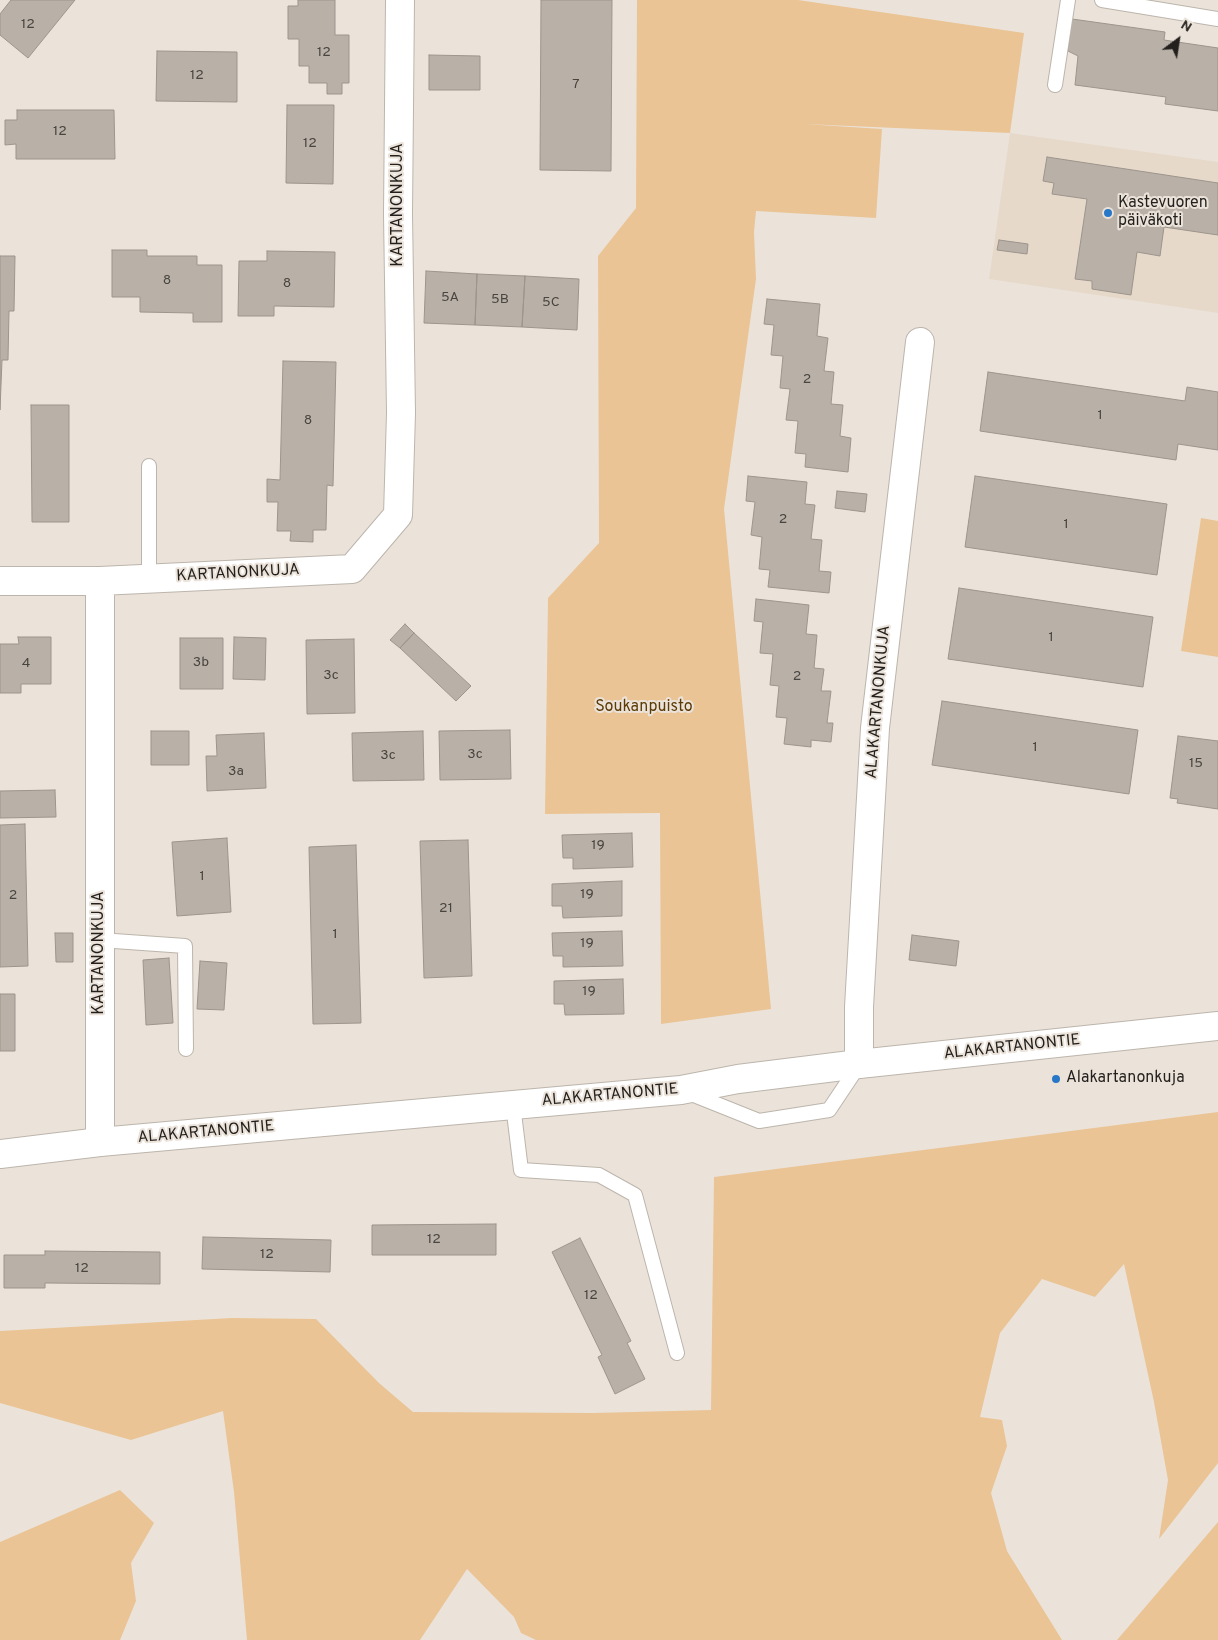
<!DOCTYPE html>
<meta charset="utf-8">
<style>
body{margin:0}
#map{position:relative;width:1218px;height:1640px;overflow:hidden;background:#ebe3da;font-family:Overpass,sans-serif}
canvas{display:block}
.north{position:absolute;left:1153px;top:15px;width:50px;height:50px;-webkit-text-stroke:4px #ebe3da;paint-order:stroke;rotate:31deg;font-size:14px;font-weight:700;line-height:20px;text-align:center;color:#221f1c}
.north::after{content:'';display:block;margin:auto;width:18px;height:22px;background:#221f1c;clip-path:polygon(50% 0,100% 100%,50% 72%,0 100%)}
</style>
<div id="map">
<canvas width="1218" height="1640"></canvas>
<div class="north">N</div>
</div>
<script>
const g = document.querySelector('canvas').getContext('2d');
g.lineJoin = 'round';
function paint(path, color) { g.fillStyle = color; g.fill(path, 'evenodd'); }
const toPath = rows => new Path2D(rows.map(r => 'M' + r).join(''));
function stroke(path, color, width, dash) { g.strokeStyle = color; g.lineWidth = width; g.lineCap = dash ? 'butt' : 'round'; g.setLineDash(dash || []); g.stroke(path); }
function label(font, color, halo, rows, align = 'center') {
  g.font = font + ' Overpass,sans-serif'; g.lineWidth = 4; g.setLineDash([]); g.textBaseline = 'middle'; g.strokeStyle = halo; g.fillStyle = color; for (const [text, x, y, turn = 0] of rows) {
    g.save(); g.translate(x, y); g.rotate((+turn || 0) * Math.PI / 180); g.textAlign = isNaN(turn) ? turn : align; if (halo) g.strokeText(text, 0, 0); g.fillText(text, 0, 0); g.restore();
  }
}
const built = toPath([
 [1010,133,1218,162,1218,313,989,279]
]);
const green = toPath([
 [637,0,798,0,1024,33,1010,133,804,124,882,129,876,218,756,211,754,232,756,279,724,509,771,1009,661,1024,660,813,545,814,548,598,599,543,598,256,636,208],
 [1201,518,1218,521,1218,657,1181,651],
 [1218,1112,1218,1463,1159,1539,1168,1480,1154,1402,1124,1264,1095,1297,1042,1279,1000,1333,980,1417,1002,1420,1007,1446,991,1493,1007,1551,1062,1640,536,1640,521,1633,514,1617,467,1569,420,1640,247,1640,234,1492,223,1411,131,1440,0,1403,0,1331,232,1318,316,1319,379,1383,413,1412,593,1413,711,1410,714,1177],
 [120,1490,154,1523,131,1563,136,1601,120,1640,0,1640,0,1542],
 [1218,1522,1218,1640,1117,1640]
]);
const building = toPath([
 [11,0,75,0,28,58,0,35,0,14,11,0],
 [298,0,335,0,335,35,349,35,349,83,342,83,342,94,327,94,327,83,309,83,309,66,299,66,299,39,288,39,288,6,298,6,298,0],
 [541,0,612,0,611,171,540,170,541,0],
 [1072,19,1165,32,1164,40,1218,48,1218,111,1165,104,1166,97,1075,85,1078,56,1068,51,1072,19],
 [157,51,237,52,237,102,156,101,157,51],
 [429,55,480,56,480,90,429,90,429,55],
 [287,105,334,105,333,184,286,183,287,105],
 [17,110,114,110,115,159,16,159,16,144,5,145,5,120,17,120,17,110],
 [1047,157,1218,183,1218,235,1164,227,1160,256,1137,252,1131,295,1092,289,1092,281,1075,279,1087,199,1052,194,1054,183,1043,181,1047,157],
 [999,240,1028,244,1027,254,997,250,999,240],
 [112,250,147,250,147,256,197,256,197,265,222,265,222,322,193,322,193,313,140,312,140,297,112,297,112,250],
 [267,251,335,252,334,307,274,306,274,316,238,316,239,261,267,261,267,251],
 [0,256,15,256,14,311,9,311,8,360,2,360,0,410,0,256],
 [426,271,477,274,475,325,424,323,426,271],
 [477,274,525,276,522,327,475,325,477,274],
 [525,276,579,279,577,330,522,327,525,276],
 [767,299,820,304,817,336,828,338,824,371,834,372,831,404,843,405,840,436,851,438,848,472,805,467,806,454,795,453,798,421,786,420,790,389,780,388,783,356,771,355,774,325,764,324,767,299],
 [283,361,336,362,333,486,327,485,326,530,313,530,313,542,290,541,291,531,277,531,278,502,267,502,267,479,280,480,283,361],
 [988,372,1185,401,1187,387,1218,392,1218,450,1178,444,1176,460,980,431,988,372],
 [31,405,69,405,69,522,32,522,31,405],
 [748,476,807,482,805,504,815,505,811,539,822,540,819,571,831,572,829,593,768,587,770,570,759,569,762,537,751,535,755,502,746,501,748,476],
 [975,476,1167,504,1157,575,965,547,975,476],
 [837,491,867,494,865,512,835,508,837,491],
 [959,588,1153,617,1143,687,948,659,959,588],
 [756,599,809,605,806,634,817,635,814,668,824,669,821,691,831,691,827,723,833,723,831,742,811,740,811,747,784,744,787,718,776,717,779,686,770,685,773,654,760,653,763,622,754,621,756,599],
 [405,624,414,633,400,648,390,640,405,624],
 [414,633,471,686,456,701,400,648,414,633],
 [18,637,51,637,51,684,21,684,21,693,0,693,0,644,19,644,18,637],
 [234,637,266,638,265,680,233,679,234,637],
 [180,638,223,638,223,689,180,689,180,638],
 [354,639,355,713,307,714,306,640,354,639],
 [942,701,1138,730,1129,794,932,765,942,701],
 [510,730,511,779,440,780,439,731,510,730],
 [151,731,189,731,189,765,151,765,151,731],
 [423,731,424,780,353,781,352,733,423,731],
 [264,733,266,788,207,791,206,756,217,756,216,735,264,733],
 [1178,736,1218,741,1218,809,1177,803,1178,799,1170,798,1178,736],
 [55,790,56,817,0,818,0,791,55,790],
 [25,824,28,966,0,967,0,825,25,824],
 [632,833,633,867,573,869,573,858,563,858,562,835,632,833],
 [227,838,231,912,177,916,172,842,227,838],
 [468,840,472,976,424,978,420,841,468,840],
 [356,845,361,1023,313,1024,309,847,356,845],
 [622,881,622,916,563,918,562,906,552,906,552,884,622,881],
 [622,931,623,966,563,967,563,956,553,956,552,933,622,931],
 [55,933,73,933,73,962,56,962,55,933],
 [912,935,959,941,956,966,909,960,912,935],
 [169,958,173,1023,146,1025,143,960,169,958],
 [200,961,227,963,224,1010,197,1009,200,961],
 [623,979,624,1014,565,1015,564,1004,554,1004,554,981,623,979],
 [0,994,15,994,15,1051,0,1051,0,994],
 [496,1224,496,1255,372,1255,372,1225,496,1224],
 [203,1237,331,1240,330,1272,202,1269,203,1237],
 [580,1238,631,1341,627,1343,645,1379,615,1394,598,1357,602,1355,552,1252,580,1238],
 [45,1251,160,1252,160,1284,45,1283,45,1288,4,1288,4,1255,45,1255,45,1251]
]);
const service = toPath([
 [1102,0,1218,19],
 [1055,85,1068,0],
 [149,579,149,466],
 [100,940,185,946,186,1049],
 [689,1093,759,1121,829,1110,859,1065],
 [513,1105,521,1170,599,1175,635,1195,677,1353]
]);
const minor = toPath([
 [0,581,100,581,352,569,398,515,401,413,398,214,400,0],
 [859,1064,859,1007,875,728,920,342],
 [100,1142,100,581]
]);
const tertiary = toPath([
 [0,1154,100,1142,681,1090,738,1079,859,1064,1218,1026]
]);
const markers = [
 [1108,213,5,"#2978c7"],
 [1056,1079,5,"#2978c7"]
];
const numberNames = [
 ["12",28,25],
 ["12",324,53],
 ["12",197,76],
 ["7",576,85],
 ["12",60,132],
 ["12",310,144],
 ["8",167,281],
 ["8",287,284],
 ["5A",450,298],
 ["5B",500,300],
 ["5C",551,303],
 ["2",807,380],
 ["1",1100,416],
 ["8",308,421],
 ["2",783,520],
 ["1",1066,525],
 ["1",1051,638],
 ["3b",201,663],
 ["4",26,664],
 ["3c",331,676],
 ["2",797,677],
 ["1",1035,748],
 ["3c",475,755],
 ["3c",388,756],
 ["15",1196,764],
 ["3a",236,772],
 ["19",598,846],
 ["1",202,877],
 ["19",587,895],
 ["2",13,896],
 ["21",446,909],
 ["1",335,935],
 ["19",587,944],
 ["19",589,992],
 ["12",434,1240],
 ["12",267,1255],
 ["12",82,1269],
 ["12",591,1296]
];
const poiNames = [
 ["Kastevuoren",1118,204],
 ["päiväkoti",1118,222],
 ["Alakartanonkuja",1066,1079]
];
const streetNames = [
 ["KARTANONKUJA",399,205,-90],
 ["KARTANONKUJA",238,574,-3],
 ["ALAKARTANONKUJA",879,702,-85],
 ["KARTANONKUJA",100,953,-90],
 ["ALAKARTANONTIE",1012,1048,-6],
 ["ALAKARTANONTIE",610,1096,-5],
 ["ALAKARTANONTIE",206,1133,-5]
];
const parkNames = [
 ["Soukanpuisto",644,708]
];
paint(built, '#e6d9c9');
paint(green, '#eac495');
paint(building, '#b9b1a8');
stroke(building, '#9d958d', 1);
stroke(service, '#bcb5ac', 16);
stroke(minor, '#bcb5ac', 30);
stroke(tertiary, '#bcb5ac', 30);
stroke(service, '#fff', 14);
stroke(minor, '#fff', 28);
stroke(tertiary, '#fff', 28);
for (const [x, y, r, color] of markers) { const dot = new Path2D(); dot.arc(x, y, r, 0, 2 * Math.PI); g.fillStyle = color; g.fill(dot); stroke(dot, '#ebe3da', 2); }
label('14px', '#48443f', null, numberNames);
label('16px', '#221f1c', '#ebe3da', poiNames, 'left');
label('16px', '#221f1c', '#ebe3da', streetNames);
label('16px', '#5c3a04', '#ebe3da', parkNames);
</script>
